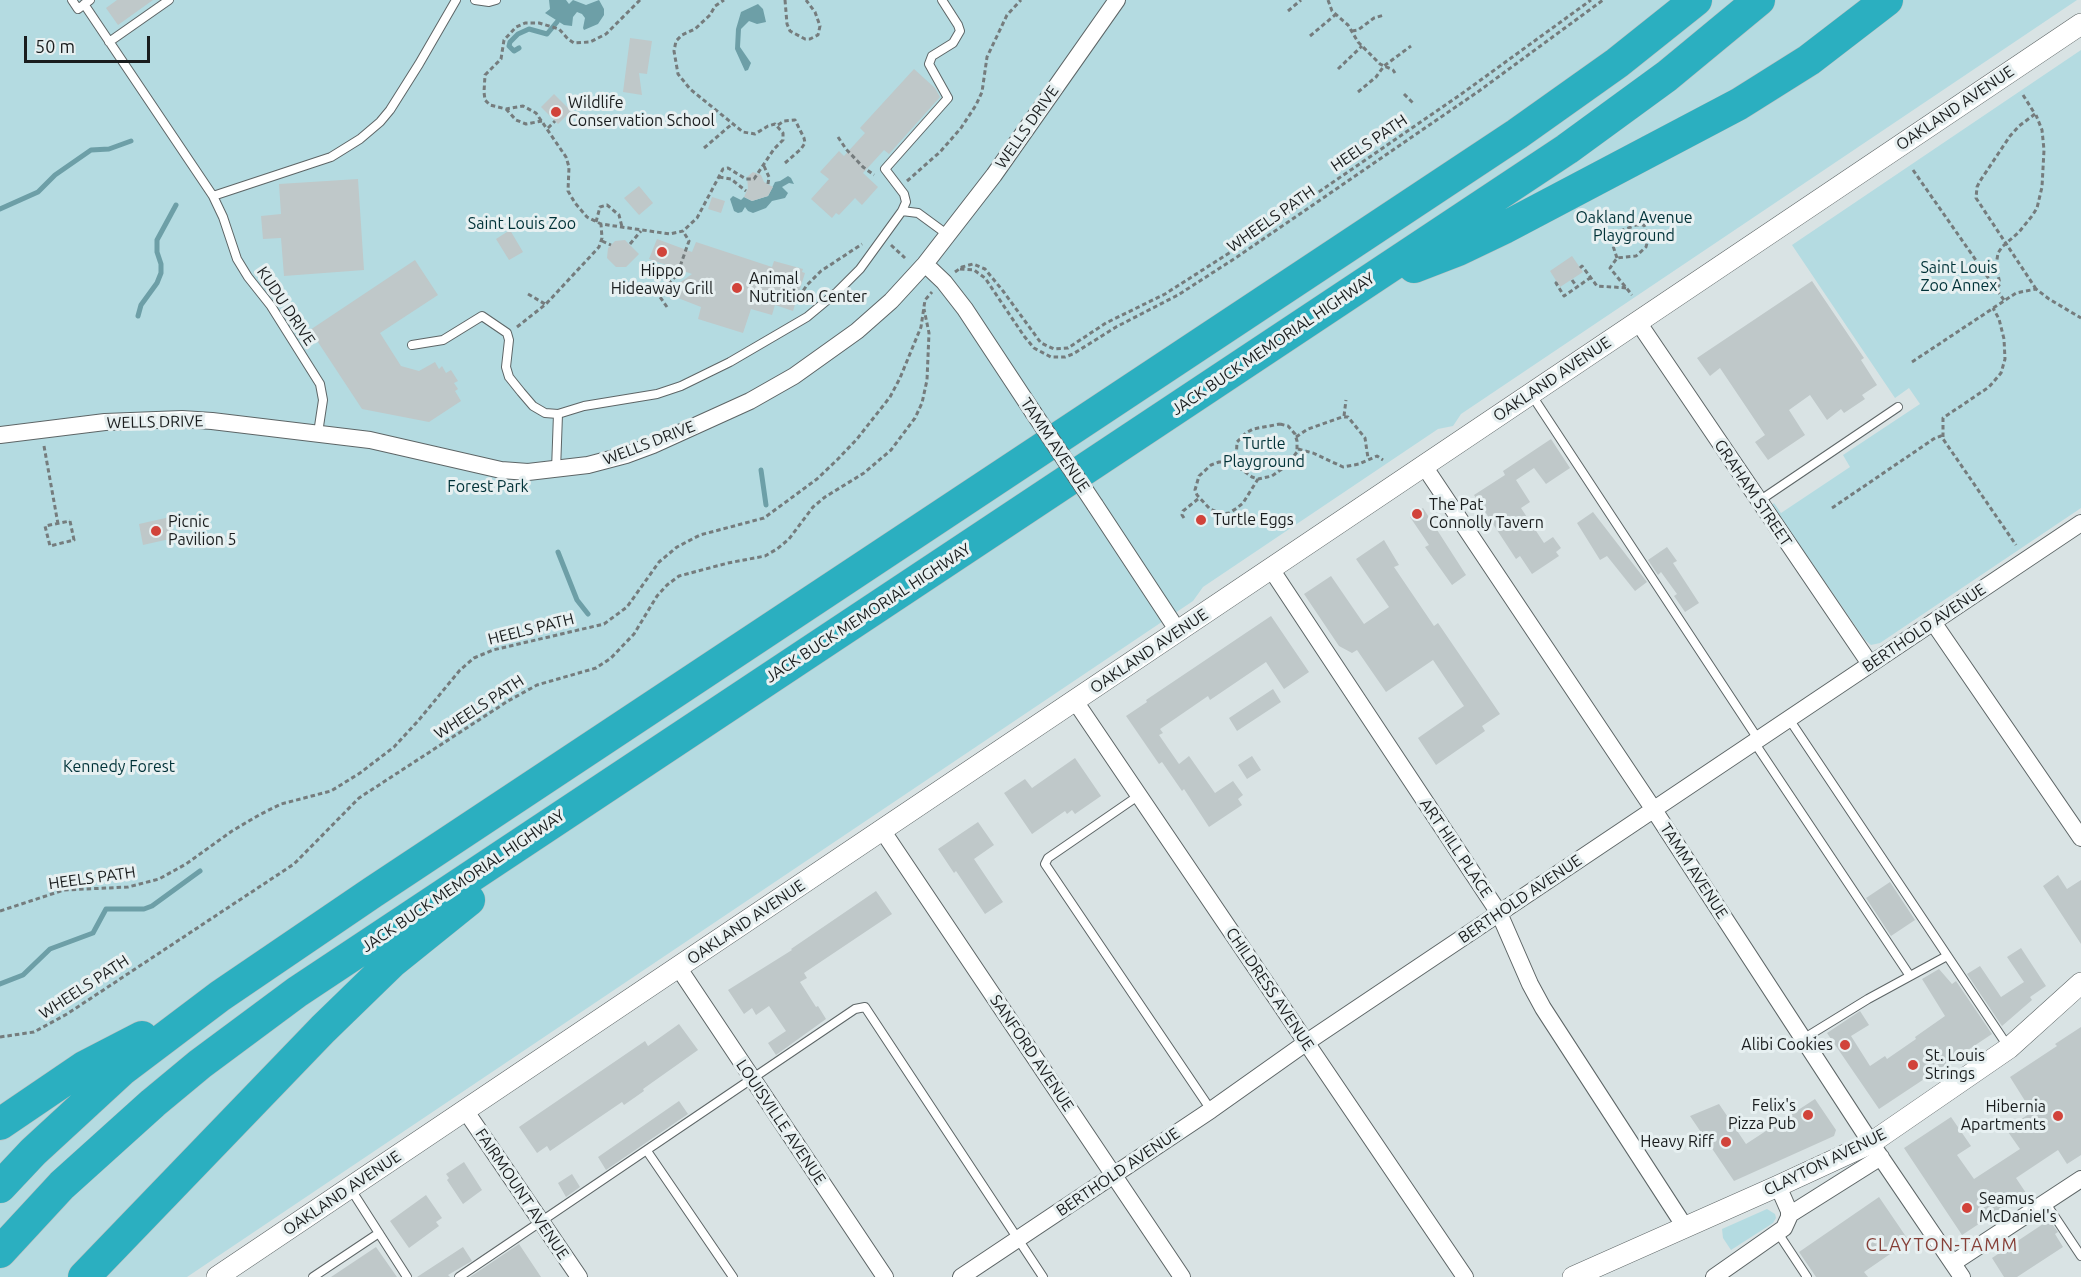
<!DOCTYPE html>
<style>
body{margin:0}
#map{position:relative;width:2081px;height:1277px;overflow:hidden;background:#d9e3e4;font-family:Ubuntu,sans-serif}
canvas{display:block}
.scale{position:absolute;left:24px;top:36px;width:126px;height:27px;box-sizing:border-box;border:3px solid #1a1d1e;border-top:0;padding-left:8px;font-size:18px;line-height:21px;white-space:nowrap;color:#1a1d1e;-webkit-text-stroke:4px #e7f0f1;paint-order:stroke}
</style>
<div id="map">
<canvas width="2081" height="1277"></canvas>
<div class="scale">50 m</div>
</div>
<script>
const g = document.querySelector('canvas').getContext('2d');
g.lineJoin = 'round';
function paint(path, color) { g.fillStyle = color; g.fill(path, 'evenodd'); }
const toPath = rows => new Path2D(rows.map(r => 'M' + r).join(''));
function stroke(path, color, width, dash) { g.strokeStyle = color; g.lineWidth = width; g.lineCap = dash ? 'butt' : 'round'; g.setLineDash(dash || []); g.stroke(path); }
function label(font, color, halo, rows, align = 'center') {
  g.font = font + ' Ubuntu,sans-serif'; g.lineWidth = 6; g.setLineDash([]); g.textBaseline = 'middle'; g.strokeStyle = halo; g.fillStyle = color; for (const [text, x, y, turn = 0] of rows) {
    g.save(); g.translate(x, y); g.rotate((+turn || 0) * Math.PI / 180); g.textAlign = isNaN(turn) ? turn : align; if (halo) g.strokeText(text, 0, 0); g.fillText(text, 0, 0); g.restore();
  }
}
const green = toPath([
 [0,0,2077,0,1461,414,1453,426,1438,429,1203,587,1193,601,187,1277,0,1277],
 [2081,50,2081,508,1880,643,1871,645,1865,640,1772,505,1774,503,1781,513,1850,467,1843,455,1920,404,1909,388,1895,398,1792,245],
 [1767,1209,1775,1214,1776,1218,1773,1223,1731,1250,1723,1238,1722,1229]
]);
const water = toPath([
 [549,0,566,0,569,4,573,0,586,5,599,0,604,9,604,15,598,24,584,30,583,28,585,18,582,14,577,12,573,17,572,26,564,25,545,13,550,9],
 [758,4,763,9,766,22,757,24,749,21,741,29,740,47,751,63,748,70,745,71,735,49,736,29,741,12],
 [788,176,791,178,794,184,789,183,782,187,788,193,785,198,772,201,766,208,753,213,748,211,745,207,742,212,738,213,734,211,730,199,733,196,741,200,744,197,752,201,768,196,775,182,780,181]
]);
const stream = toPath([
 [519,48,514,51,509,46,510,42,518,34,529,29,547,34,557,22],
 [0,209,38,192,55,175,91,150,109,149,131,141],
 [138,316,141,305,157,283,161,273,161,264,157,252,157,240,176,205],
 [761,470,766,505],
 [558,552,577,600,588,614],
 [0,984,23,975,50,949,93,933,106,909,144,909,152,906,200,871]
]);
const building = toPath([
 [117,0,153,0,118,25,106,8],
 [630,38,652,41,647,74,639,73,642,95,623,92],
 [914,69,935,88,940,97,889,154,884,150,863,173,878,187,862,205,855,198,839,215,836,213,832,218,811,199,829,179,820,172,839,151,844,156,865,133,860,128],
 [554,94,571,111,558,124,541,107],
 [753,172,761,175,764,182,773,187,768,196,752,201,744,197,748,188,747,177],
 [358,179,364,270,284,276,281,238,263,239,261,216,281,214,279,184],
 [639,186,653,203,639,215,624,198],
 [712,197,725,201,721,213,708,209],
 [510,230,523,252,509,260,496,239],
 [657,239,692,252,696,242,772,267,774,261,803,269,802,272,805,273,793,311,775,305,772,315,751,309,743,333,698,319,701,307,665,293,692,274,649,259],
 [625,240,639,254,626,267,616,267,607,258,608,248,615,241],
 [1572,256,1583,272,1560,287,1550,271],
 [415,260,438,295,380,333,401,366,419,371,435,362,439,369,442,366,446,373,451,370,458,381,454,383,458,389,455,391,461,401,429,422,362,409,310,330],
 [1812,281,1864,358,1861,360,1877,385,1862,395,1865,399,1844,413,1841,409,1827,420,1810,395,1789,410,1805,435,1768,460,1755,442,1765,435,1720,368,1710,376,1697,358],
 [1551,439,1570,468,1546,484,1534,468,1516,480,1530,502,1521,508,1544,543,1553,537,1561,548,1556,552,1559,556,1532,574,1520,556,1516,559,1474,495,1505,475,1503,471],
 [1423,508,1466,575,1452,585,1425,547,1429,545,1410,517],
 [1593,512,1647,582,1635,591,1607,556,1600,560,1577,523],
 [170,517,174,538,143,545,139,524],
 [1384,540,1399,565,1394,567,1434,626,1438,623,1500,714,1482,726,1485,731,1436,765,1418,738,1464,706,1433,660,1386,692,1357,650,1352,653,1339,646,1304,594,1331,576,1364,624,1389,607,1356,559],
 [1667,547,1677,561,1673,563,1699,603,1685,612,1674,596,1677,594,1661,572,1658,575,1648,560],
 [1271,616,1309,672,1284,689,1266,662,1210,700,1208,696,1160,729,1163,733,1159,735,1179,764,1189,756,1215,793,1233,781,1243,795,1238,799,1242,805,1209,827,1184,789,1182,791,1162,762,1159,764,1126,716,1147,702,1146,700],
 [1273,689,1281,702,1237,731,1229,718],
 [1252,756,1261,770,1247,779,1238,765],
 [1075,758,1101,796,1075,814,1072,810,1067,814,1065,811,1032,834,1004,793,1025,779,1032,788],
 [978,822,994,845,974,859,1003,902,985,914,956,871,954,873,938,849],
 [2058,875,2067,889,2081,880,2081,944,2043,886],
 [1890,882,1915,920,1891,936,1866,898],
 [876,891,892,914,804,973,807,978,800,982,816,1007,818,1006,826,1019,776,1055,768,1043,786,1031,769,1006,756,1015,752,1008,744,1014,728,990,792,950,791,949],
 [2021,948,2046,986,2030,997,2032,1000,2002,1026,1967,974,1980,966,2001,997,2024,982,2007,957],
 [1939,969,1952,984,1956,981,1992,1034,1879,1109,1827,1033,1860,1011,1869,1025,1851,1036,1870,1066,1885,1056,1887,1059,1916,1039,1915,1037,1945,1016,1922,979],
 [679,1024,698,1050,643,1089,644,1091,624,1105,622,1102,550,1151,547,1146,537,1153,519,1127,645,1041,648,1046],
 [2081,1027,2081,1155,2067,1164,2058,1150,2016,1178,2026,1193,1962,1235,1904,1148,1951,1117,1971,1146,1957,1155,1974,1179,2020,1149,2006,1129,2032,1112,2010,1077,2057,1046,2055,1044],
 [1815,1099,1836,1130,1834,1136,1734,1181,1690,1116,1719,1104,1746,1144],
 [679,1101,688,1114,606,1170,598,1157],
 [464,1162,482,1190,463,1204,447,1180,449,1178,446,1174],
 [572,1174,580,1187,566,1197,558,1183],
 [426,1195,442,1218,436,1222,439,1226,409,1248,390,1221],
 [1879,1197,1909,1241,1864,1272,1868,1277,1816,1277,1799,1252],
 [2049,1220,2058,1232,2055,1234,2063,1247,2017,1277,2004,1277,1992,1258],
 [519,1244,541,1277,470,1277],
 [376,1247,397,1277,331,1277],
 [463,1247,472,1261,448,1275,450,1277,417,1277]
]);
const path = toPath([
 [640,0,606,34,590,42,574,43,568,39,559,29,539,23,525,23,516,27,504,40,501,59,485,75,484,92,485,100,490,105,506,109,523,106,536,113,566,157,569,167,568,191,575,203,587,217,601,224,670,234,683,231,697,218,723,169,728,168,746,179,754,179,774,149,783,140,783,133,775,124,768,126,755,134,743,132,690,89,678,74,674,51,676,41,682,35,695,29,710,15,715,6,724,0],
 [785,0,787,24,790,31,805,39,810,39,818,35,820,26,815,12,806,0],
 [1328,0,1332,11,1348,25,1358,42,1380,64,1393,70,1395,73],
 [1288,11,1301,0],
 [1352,31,1358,30,1374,18,1384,15],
 [1310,36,1335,15],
 [1338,69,1362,46],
 [1358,92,1376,77,1384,66,1411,46],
 [1404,94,1413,103],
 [2023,95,2035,114,2019,126,2010,136,1980,181,1977,187,1976,198,2036,289],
 [506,109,516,120,526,124,542,121],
 [778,125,784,121,795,120,804,138,805,143,801,149,785,163],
 [548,128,555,121],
 [838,137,846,149,863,167,874,175],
 [704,148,732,124],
 [764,166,769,177,768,184],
 [1913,170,1996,289],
 [719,177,731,179,746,191],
 [907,181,940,152,961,128,976,105,982,92,987,57,1007,15,1021,0],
 [596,222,600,207,607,205,619,215,622,227],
 [602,241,611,245],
 [630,244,641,231],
 [891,245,905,258],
 [1617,258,1613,246,1618,232,1636,225,1644,225,1649,235,1646,247,1636,256,1617,258,1610,268,1632,295],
 [1580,268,1582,266,1597,286,1628,288],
 [960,269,974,270,985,278,1024,336,1034,348,1051,357,1065,357,1073,354,1116,327,1178,295,1237,257,1479,91,1603,0],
 [955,272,962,267,973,264,985,269,1003,291,1041,343,1054,349,1068,348,1106,323,1165,294,1237,248,1460,95,1591,0],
 [1572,280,1577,287],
 [1557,282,1556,283,1564,296,1590,278],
 [528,294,545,304],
 [2004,300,1996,289,2000,284,1996,266,1998,253,2002,247,2019,232,2032,216,2037,208,2042,187,2044,150,2042,130,2036,115],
 [795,303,807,285,821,271,862,244],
 [667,307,658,294,677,275,689,241,683,231],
 [517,327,546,304,599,247,602,238,601,224],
 [1912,362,2016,293,2036,289,2049,299,2081,318],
 [1344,416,1346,400],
 [1280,424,1288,426,1295,434,1297,441,1297,452,1286,466,1272,476,1258,479,1252,477,1241,469,1236,461,1237,442,1246,433,1253,429,1280,424],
 [1296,437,1308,429,1342,417,1348,417,1365,438,1368,458],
 [1943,437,1943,418,1989,387,2001,373,2005,359,2004,339,1999,319,1993,308],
 [44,446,58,524],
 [1298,449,1313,453,1343,467,1359,464,1377,456,1383,460],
 [1236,461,1219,462,1211,465,1199,476,1195,490,1197,495,1210,509,1222,514,1229,513,1237,508,1243,503,1258,479],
 [1832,508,1935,438,1941,436,2016,545],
 [1184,518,1182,515,1183,511,1198,499],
 [70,521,74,540,50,546,45,526,70,521],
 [0,911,64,890,128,887,159,879,186,864,232,831,259,815,281,804,331,791,360,773,394,747,418,721,460,670,474,658,493,650,604,624,627,607,659,562,677,547,700,535,764,518,817,479,838,459,857,439,890,397,900,378,921,327,925,300,932,292],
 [0,1037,34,1032,67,1014,294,864,359,798,508,701,537,685,596,668,611,658,634,634,657,596,667,585,679,576,728,563,765,556,777,549,789,539,813,507,825,497,864,473,891,450,915,418,922,403,927,380,929,333,924,309]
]);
const service = toPath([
 [72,0,78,9,90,0],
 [475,0,489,2,496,0],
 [84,4,213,196,223,217,237,259,248,277,271,306,320,384,323,400,318,433],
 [109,42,169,0],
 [213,196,331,157,360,139,380,122,390,110,419,64,456,0],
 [902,211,918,213,948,235],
 [412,345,443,340,482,316,507,333,509,340,506,367,509,377,521,392,533,406,545,413,558,414,584,406,657,394,681,386,730,362,807,317,837,292,860,269,902,211,906,202,904,194,885,169,948,98,929,64,932,56,953,43,960,31,958,25,942,0],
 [1531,394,1758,739],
 [556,470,558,414],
 [1759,501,1898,407],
 [1789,719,2009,1048],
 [1754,742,1910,976],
 [1138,796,1048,858,1045,864,1211,1110],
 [1803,1039,1868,999,1947,956],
 [647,1151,733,1277],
 [350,1188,407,1277],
 [2045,1202,2081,1256],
 [1778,1233,1807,1277],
 [313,1277,379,1233],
 [459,1277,855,1009,865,1007,1043,1277]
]);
const minor = toPath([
 [925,264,944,282,965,309,1033,412],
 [1638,322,1870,664],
 [0,435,105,422,182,419,212,421,370,440,501,470,528,472,588,465,626,455,653,445,750,401,794,376,857,331,891,301,925,264,994,175,1117,0],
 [1424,466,1654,810,1871,1143,1962,1277],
 [1095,505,1178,631],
 [1271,569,1499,913,1530,984,1543,1008,1685,1227],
 [1933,622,2081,838],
 [1075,701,1465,1277],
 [882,830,1182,1277],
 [678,967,885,1277],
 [465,1110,579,1277],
 [1789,1215,1881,1157],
 [1953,1263,2081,1179],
 [961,1277,1211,1110,1307,1042,2081,523],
 [1714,1277,1784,1228,1789,1217,1789,1211,1778,1186]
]);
const tertiary = toPath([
 [217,1277,2081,24],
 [1573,1277,1778,1186,1871,1143,2009,1048,2081,983]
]);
const motorway = toPath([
 [1414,267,1458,250,1504,228,1739,104,1809,60,1887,0],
 [0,1124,84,1067,142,1037],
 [0,1187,33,1152,122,1070,220,996,373,892,1517,134,1617,63,1696,0],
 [0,1252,62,1185,153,1103,200,1064,297,992,1567,149,1667,76,1759,0],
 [84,1277,323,1029,392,962,469,900]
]);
const minorBridge = toPath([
 [1033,412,1095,505]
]);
const markers = [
 [556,112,6,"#d1433a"],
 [662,252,6,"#d1433a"],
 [737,288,6,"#d1433a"],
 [1417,514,6,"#d1433a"],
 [1201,520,6,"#d1433a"],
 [156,531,6,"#d1433a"],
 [1845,1045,6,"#d1433a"],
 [1913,1065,6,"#d1433a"],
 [1808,1115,6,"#d1433a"],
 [2058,1116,6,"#d1433a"],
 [1726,1142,6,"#d1433a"],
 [1967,1208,6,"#d1433a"]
];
const poiNames = [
 ["Wildlife",568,103],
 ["Conservation School",568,121],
 ["Hippo",662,271,"center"],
 ["Hideaway Grill",662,289,"center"],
 ["Animal",749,279],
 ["Nutrition Center",749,297],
 ["The Pat",1429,505],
 ["Connolly Tavern",1429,523],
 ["Turtle Eggs",1213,520],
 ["Picnic",168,522],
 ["Pavilion 5",168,540],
 ["Alibi Cookies",1833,1045,"right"],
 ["St. Louis",1925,1056],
 ["Strings",1925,1074],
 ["Felix's",1796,1106,"right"],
 ["Pizza Pub",1796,1124,"right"],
 ["Hibernia",2046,1107,"right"],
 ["Apartments",2046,1125,"right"],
 ["Heavy Riff",1714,1142,"right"],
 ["Seamus",1979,1199],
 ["McDaniel's",1979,1217]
];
const streetNames = [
 ["OAKLAND AVENUE",1955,108,-34],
 ["WELLS DRIVE",1027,127,-55],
 ["HEELS PATH",1369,143,-34],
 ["WHEELS PATH",1271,219,-35],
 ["KUDU DRIVE",286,306,56],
 ["JACK BUCK MEMORIAL HIGHWAY",1273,344,-34],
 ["OAKLAND AVENUE",1552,379,-34],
 ["WELLS DRIVE",155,422,-1],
 ["WELLS DRIVE",649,443,-21],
 ["TAMM AVENUE",1055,445,56],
 ["GRAHAM STREET",1753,493,56],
 ["JACK BUCK MEMORIAL HIGHWAY",868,613,-33],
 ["BERTHOLD AVENUE",1924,628,-34],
 ["HEELS PATH",531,629,-14],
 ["OAKLAND AVENUE",1149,651,-34],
 ["WHEELS PATH",479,707,-33],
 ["ART HILL PLACE",1456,848,56],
 ["TAMM AVENUE",1694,871,57],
 ["HEELS PATH",92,878,-8],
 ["JACK BUCK MEMORIAL HIGHWAY",463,881,-34],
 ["BERTHOLD AVENUE",1520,899,-34],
 ["OAKLAND AVENUE",746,922,-34],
 ["WHEELS PATH",84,987,-33],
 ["CHILDRESS AVENUE",1270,989,56],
 ["SANFORD AVENUE",1032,1053,56],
 ["LOUISVILLE AVENUE",781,1122,56],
 ["CLAYTON AVENUE",1825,1162,-26],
 ["BERTHOLD AVENUE",1118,1172,-34],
 ["OAKLAND AVENUE",342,1193,-34],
 ["FAIRMOUNT AVENUE",522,1194,56]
];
const parkNames = [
 ["Oakland Avenue",1634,218],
 ["Playground",1634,236],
 ["Saint Louis Zoo",522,224],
 ["Saint Louis",1959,268],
 ["Zoo Annex",1959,286],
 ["Turtle",1264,444],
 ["Playground",1264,462],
 ["Forest Park",488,487],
 ["Kennedy Forest",119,767]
];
const neighbourhoodNames = [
 ["CLAYTON-TAMM",1942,1245]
];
paint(green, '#b4dbe1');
paint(water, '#6d9fa7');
stroke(stream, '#6d9fa7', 5);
paint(building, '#bfc8c9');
stroke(service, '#5d6566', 10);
stroke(minor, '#5d6566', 18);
stroke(tertiary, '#5d6566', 22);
stroke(motorway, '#bfc0c0', 33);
stroke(path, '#757c7d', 3, [4.5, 3]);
stroke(service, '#fff', 8);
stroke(minor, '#fff', 16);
stroke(tertiary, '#fff', 21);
stroke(motorway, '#2bafc0', 32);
stroke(minorBridge, '#5d6566', 18, []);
stroke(minorBridge, '#fff', 16);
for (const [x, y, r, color] of markers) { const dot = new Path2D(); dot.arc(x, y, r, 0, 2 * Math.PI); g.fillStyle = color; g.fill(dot); stroke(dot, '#e7f0f1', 2); }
label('16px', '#1a1d1e', '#e7f0f1', poiNames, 'left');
label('16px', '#1a1d1e', '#e7f0f1', streetNames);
label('16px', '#003238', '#e7f0f1', parkNames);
g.letterSpacing = '1.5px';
label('18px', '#863f37', '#e7f0f1', neighbourhoodNames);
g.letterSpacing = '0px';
</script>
